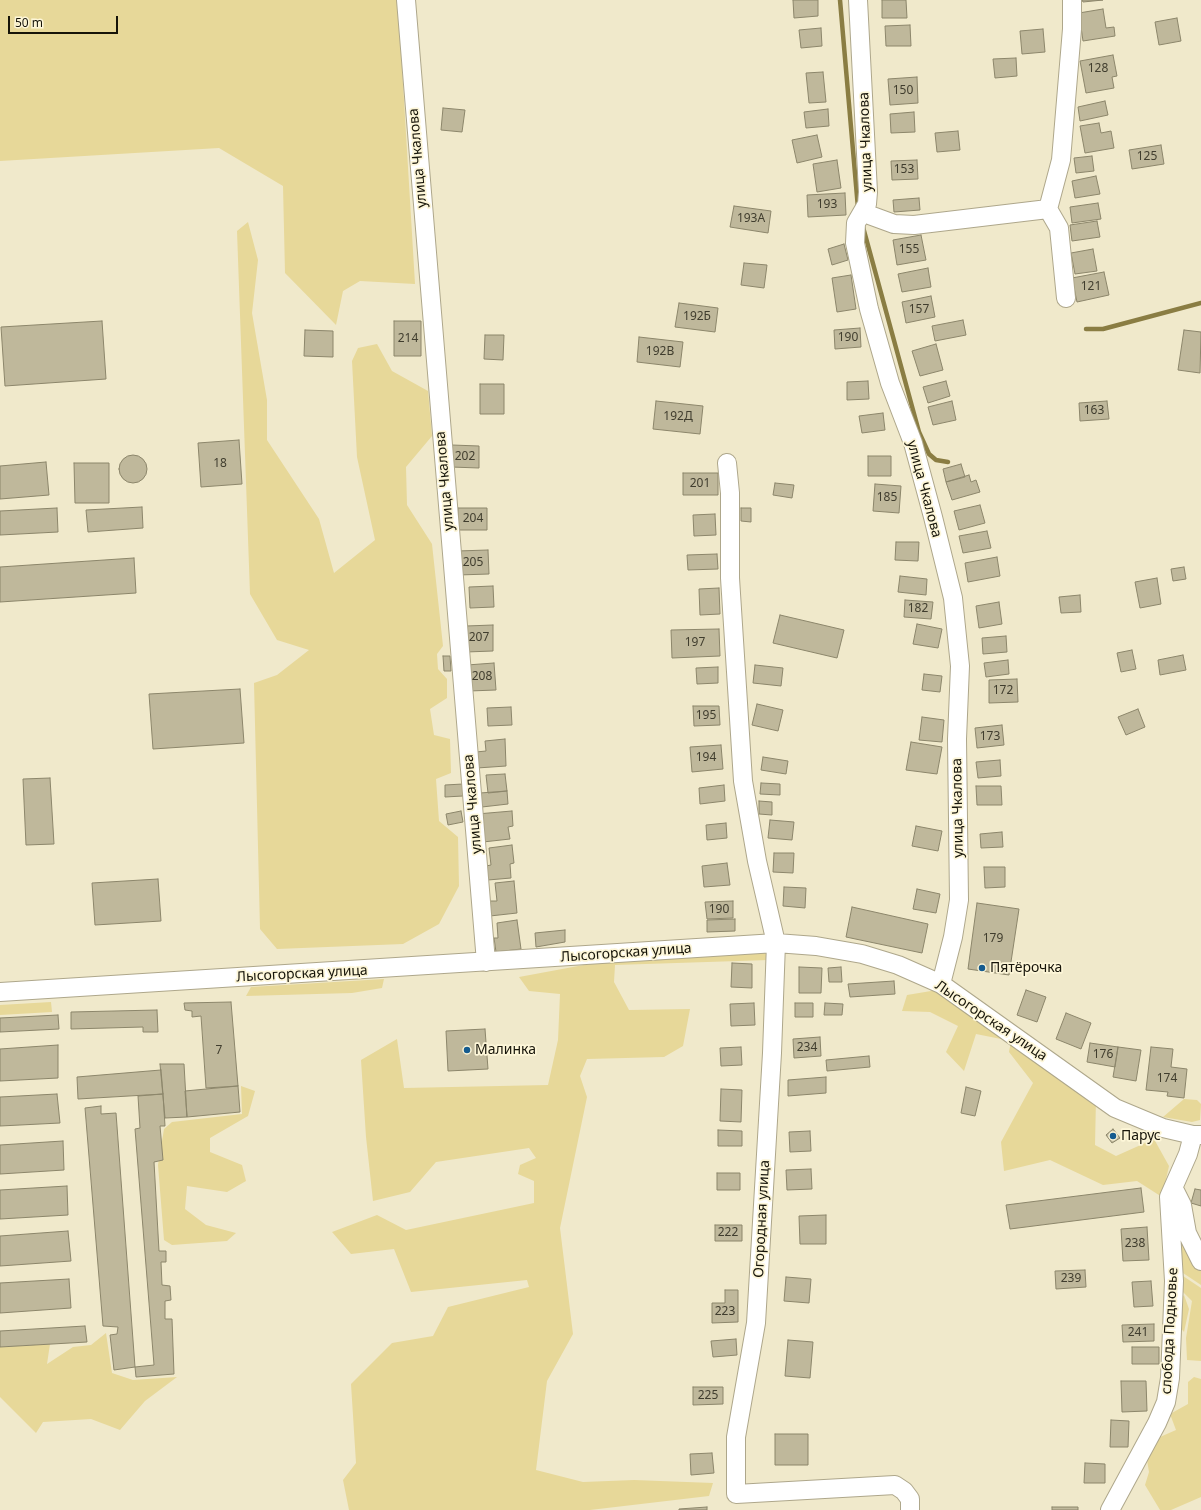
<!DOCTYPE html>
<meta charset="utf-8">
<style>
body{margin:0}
#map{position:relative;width:1201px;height:1510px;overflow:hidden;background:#f0e9cb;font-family:"Noto Sans",sans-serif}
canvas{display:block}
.scale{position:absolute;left:8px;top:16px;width:110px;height:18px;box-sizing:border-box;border:2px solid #161409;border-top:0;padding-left:5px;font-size:12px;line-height:14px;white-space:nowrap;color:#161409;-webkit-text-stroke:3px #fdf6d8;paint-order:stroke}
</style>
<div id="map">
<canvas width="1201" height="1510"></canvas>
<div class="scale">50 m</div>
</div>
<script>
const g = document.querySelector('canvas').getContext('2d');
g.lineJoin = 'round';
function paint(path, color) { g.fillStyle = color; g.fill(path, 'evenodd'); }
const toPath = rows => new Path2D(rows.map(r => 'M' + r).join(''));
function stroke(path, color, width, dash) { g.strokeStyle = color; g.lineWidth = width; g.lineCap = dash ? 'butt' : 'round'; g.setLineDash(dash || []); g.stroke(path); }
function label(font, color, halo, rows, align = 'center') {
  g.font = font + ' "Noto Sans",sans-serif'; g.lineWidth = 3.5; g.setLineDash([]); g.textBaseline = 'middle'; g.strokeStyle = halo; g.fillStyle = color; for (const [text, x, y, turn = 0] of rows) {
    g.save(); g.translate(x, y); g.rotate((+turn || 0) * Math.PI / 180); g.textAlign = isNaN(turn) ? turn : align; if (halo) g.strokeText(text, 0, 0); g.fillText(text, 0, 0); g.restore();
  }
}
const green = toPath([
 [0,0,398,0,415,284,360,281,343,291,336,325,285,273,283,186,219,148,0,161],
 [248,222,258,260,252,313,267,400,267,440,319,519,334,573,375,540,357,457,352,361,358,348,377,344,392,371,428,391,432,436,406,467,407,505,432,544,443,646,437,654,438,669,447,679,447,698,430,709,434,735,450,739,451,773,436,779,439,821,458,837,459,886,439,924,403,944,277,949,260,929,254,683,277,675,309,650,277,640,250,594,237,231],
 [764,951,769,960,615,965,614,982,629,1010,690,1009,683,1046,664,1057,587,1059,580,1076,587,1097,560,1228,573,1334,547,1381,536,1470,583,1482,634,1480,713,1483,709,1496,590,1510,349,1510,343,1480,356,1463,351,1384,392,1343,433,1336,448,1307,529,1287,527,1280,411,1292,394,1249,351,1254,332,1232,377,1215,406,1230,534,1203,534,1181,518,1174,520,1165,536,1158,529,1148,436,1162,410,1192,373,1201,366,1137,361,1060,397,1039,404,1088,548,1085,558,1040,560,994,529,991,519,977,616,959],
 [384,979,382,988,352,993,246,996,251,987],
 [937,990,1002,1030,1001,1039,976,1034,964,1071,946,1052,958,1026,930,1012,902,1011,907,995],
 [51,1002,52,1012,0,1015,0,1005],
 [1011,1041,1096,1099,1095,1145,1116,1156,1154,1139,1169,1166,1162,1197,1137,1181,1103,1185,1050,1160,1004,1171,1001,1142,1033,1083,1009,1052],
 [241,1086,255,1091,248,1116,210,1138,210,1152,242,1165,246,1181,227,1192,187,1186,185,1209,206,1225,236,1233,227,1241,172,1245,164,1240,158,1165,164,1129,172,1122,242,1114],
 [1184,1099,1197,1100,1201,1104,1200,1120,1192,1122,1163,1117],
 [1180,1207,1201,1267,1201,1285,1177,1269],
 [1177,1272,1201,1288,1201,1361,1187,1360,1186,1338,1192,1301,1178,1287],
 [1184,1295,1189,1309,1184,1332,1179,1326,1178,1305],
 [106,1333,112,1373,133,1380,177,1377,145,1401,120,1430,91,1419,43,1422,36,1433,0,1397,0,1347,50,1344,47,1364,73,1347,91,1345],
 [1194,1377,1201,1379,1201,1497,1171,1510,1160,1510,1145,1485,1149,1472,1147,1460,1160,1437,1176,1430,1170,1414,1188,1404,1188,1382]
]);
const stream = toPath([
 [840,0,858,208],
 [863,227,919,432,929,454,936,460,948,462],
 [1086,329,1103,329,1201,303]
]);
const building = toPath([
 [793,0,818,0,818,16,794,18,793,0],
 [882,0,906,0,907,18,882,18,882,0],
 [1082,0,1103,0,1083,2,1082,0],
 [1103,9,1106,28,1114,27,1115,36,1083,41,1079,13,1103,9],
 [1177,18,1181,41,1159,45,1155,22,1177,18],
 [910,25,911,46,886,46,885,26,910,25],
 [821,28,822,46,801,48,799,30,821,28],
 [1043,29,1045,52,1022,54,1020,31,1043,29],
 [1113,55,1117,76,1112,77,1114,88,1086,93,1080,61,1113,55],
 [1016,58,1017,76,995,78,993,59,1016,58],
 [823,72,826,102,809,103,806,73,823,72],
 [917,77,918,103,890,105,888,79,917,77],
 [1105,101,1108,115,1080,121,1078,107,1105,101],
 [443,108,465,110,462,132,441,130,443,108],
 [828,109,829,126,806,128,804,112,828,109],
 [914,112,915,132,891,133,890,114,914,112],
 [1099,123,1101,133,1111,131,1114,148,1085,153,1080,126,1099,123],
 [958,131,960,150,937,152,935,133,958,131],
 [817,135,822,157,797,163,792,140,817,135],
 [1161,145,1164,164,1132,169,1129,150,1161,145],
 [1092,156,1094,171,1076,173,1074,158,1092,156],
 [837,160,841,188,817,192,813,164,837,160],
 [917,160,918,179,892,180,891,161,917,160],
 [1096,176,1100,194,1075,198,1072,181,1096,176],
 [845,193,846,215,808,217,807,195,845,193],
 [919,198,920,210,894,212,893,200,919,198],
 [1098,203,1101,219,1072,223,1070,207,1098,203],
 [734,206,771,211,768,233,730,227,734,206],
 [1097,221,1100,237,1072,241,1070,225,1097,221],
 [921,235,926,260,897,265,893,240,921,235],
 [844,244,848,260,832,265,828,249,844,244],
 [1093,249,1097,271,1075,274,1071,253,1093,249],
 [744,263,767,265,764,288,741,285,744,263],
 [928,268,931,287,902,292,898,274,928,268],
 [1104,272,1109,295,1077,302,1072,278,1104,272],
 [851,275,856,309,837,312,832,278,851,275],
 [931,296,935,317,906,323,902,302,931,296],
 [679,303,718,308,715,332,675,327,679,303],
 [963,320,966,335,935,341,932,326,963,320],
 [102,321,106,379,5,386,1,327,102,321],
 [394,321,421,321,421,356,394,356,394,321],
 [860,328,861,347,835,349,834,330,860,328],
 [305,330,333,331,333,357,304,356,305,330],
 [1184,330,1201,332,1200,373,1178,370,1184,330],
 [485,335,504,335,503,360,484,359,485,335],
 [639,337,683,342,680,367,637,362,639,337],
 [936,344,943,370,920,376,912,351,936,344],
 [868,381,869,399,847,400,847,382,868,381],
 [946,381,950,396,928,403,923,387,946,381],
 [480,384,504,384,504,414,480,414,480,384],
 [656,401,703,406,700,434,653,429,656,401],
 [952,401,956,420,933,425,928,407,952,401],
 [1107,401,1109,419,1080,421,1079,403,1107,401],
 [883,413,885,430,862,433,859,416,883,413],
 [239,440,242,484,201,487,198,443,239,440],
 [452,445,479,446,479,468,451,467,452,445],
 '119 469a14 14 0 1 1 28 0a14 14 0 1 1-28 0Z',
 [868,456,891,456,891,476,868,476,868,456],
 [46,462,49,495,0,499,0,466,46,462],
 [74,463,109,463,109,503,75,503,74,463],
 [961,464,965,477,946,482,943,469,961,464],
 [683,473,718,473,718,495,683,495,683,473],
 [969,475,971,482,976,480,980,492,952,500,946,482,969,475],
 [775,483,794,485,792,498,773,495,775,483],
 [875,484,901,486,899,513,873,511,875,484],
 [980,505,985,523,959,530,954,511,980,505],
 [142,507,143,528,88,532,86,510,142,507],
 [57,508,58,532,0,535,0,511,57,508],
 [458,508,487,508,487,530,458,530,458,508],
 [741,508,751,508,751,522,741,521,741,508],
 [715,514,716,535,694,536,693,515,715,514],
 [987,531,991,548,963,553,959,536,987,531],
 [896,542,919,542,918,561,895,560,896,542],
 [488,550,489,574,458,575,457,551,488,550],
 [717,554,718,569,688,570,687,555,717,554],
 [997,557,1000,576,968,582,965,563,997,557],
 [134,558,136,593,0,602,0,567,134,558],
 [1184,567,1186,579,1173,581,1171,569,1184,567],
 [900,576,927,579,926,595,898,592,900,576],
 [1157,578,1161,604,1140,608,1135,582,1157,578],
 [493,586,494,607,470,608,469,587,493,586],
 [719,588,720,614,700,615,699,589,719,588],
 [1080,595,1081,612,1061,613,1059,597,1080,595],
 [905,600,933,602,931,619,904,617,905,600],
 [999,602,1002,624,979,628,976,606,999,602],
 [780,615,844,630,837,658,773,643,780,615],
 [917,624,942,629,938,648,913,644,917,624],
 [493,625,493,651,466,652,466,626,493,625],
 [719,629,720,656,672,658,671,630,719,629],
 [1006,636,1007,652,983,654,982,638,1006,636],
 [1132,650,1136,669,1121,672,1117,653,1132,650],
 [1183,655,1186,670,1160,675,1158,660,1183,655],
 [443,656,450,656,451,671,444,671,443,656],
 [1008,660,1009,674,986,677,984,663,1008,660],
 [494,663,496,690,469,691,467,665,494,663],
 [755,665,783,668,781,686,753,683,755,665],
 [718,667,718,683,697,684,696,668,718,667],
 [924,674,942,676,940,692,922,690,924,674],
 [1017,679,1018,702,989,703,989,680,1017,679],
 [240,689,244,743,153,749,149,694,240,689],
 [757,704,783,710,778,731,752,725,757,704],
 [693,706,719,706,720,725,694,726,693,706],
 [511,707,512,725,488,726,487,708,511,707],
 [1138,709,1145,727,1126,735,1118,717,1138,709],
 [922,717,944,720,942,742,919,740,922,717],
 [1002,725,1004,745,977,748,975,728,1002,725],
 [505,739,506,766,477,768,476,752,486,751,485,741,505,739],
 [911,742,942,747,937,774,906,770,911,742],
 [721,745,723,769,692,772,690,747,721,745],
 [763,757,788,761,786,774,761,770,763,757],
 [1000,760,1001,776,978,778,976,762,1000,760],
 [505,774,507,791,488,793,486,775,505,774],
 [50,778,54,844,26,845,23,779,50,778],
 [761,783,780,784,780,795,760,794,761,783],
 [463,784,463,796,445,797,445,785,463,784],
 [724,785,725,801,700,804,699,788,724,785],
 [976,786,1001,786,1002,805,977,805,976,786],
 [507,791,508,804,482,807,480,793,507,791],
 [759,801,772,802,772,815,759,814,759,801],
 [461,811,463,822,448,825,446,814,461,811],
 [512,811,513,826,508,827,510,839,483,842,477,814,512,811],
 [770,820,794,822,792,840,768,838,770,820],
 [726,823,727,838,707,840,706,825,726,823],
 [916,826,942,831,938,851,912,846,916,826],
 [1002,832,1003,847,981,848,980,834,1002,832],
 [512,845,514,863,510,864,511,878,488,880,486,866,491,865,489,848,512,845],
 [774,853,794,853,793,873,773,872,774,853],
 [727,863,730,885,704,887,702,866,727,863],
 [984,867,1005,867,1005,887,985,888,984,867],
 [158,879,161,921,95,925,92,883,158,879],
 [514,881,517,913,490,916,489,901,497,901,495,883,514,881],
 [784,887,806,888,805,908,783,906,784,887],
 [917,889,940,894,936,913,913,909,917,889],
 [733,901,733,918,707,919,705,902,733,901],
 [977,903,1019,909,1009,975,968,969,977,903],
 [852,907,928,924,922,953,846,937,852,907],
 [735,919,735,931,707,932,707,920,735,919],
 [517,920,521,949,496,952,494,938,498,938,497,923,517,920],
 [565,930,565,942,536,947,535,933,565,930],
 [732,963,752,964,752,988,731,987,732,963],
 [799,967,822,968,821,993,799,993,799,967],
 [841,967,842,982,829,982,828,968,841,967],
 [894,981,895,994,850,997,848,984,894,981],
 [1026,990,1046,997,1037,1022,1017,1015,1026,990],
 [231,1002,238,1086,206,1088,201,1016,192,1017,192,1011,185,1010,184,1003,231,1002],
 [754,1003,755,1025,731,1026,730,1004,754,1003],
 [795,1003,813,1003,813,1017,795,1017,795,1003],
 [825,1003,843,1004,842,1015,824,1015,825,1003],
 [157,1010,158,1032,143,1032,143,1027,71,1029,71,1012,157,1010],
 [1066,1013,1091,1023,1081,1049,1056,1039,1066,1013],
 [58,1015,59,1029,0,1032,0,1018,58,1015],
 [485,1029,488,1069,448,1071,446,1031,485,1029],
 [820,1037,821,1056,794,1058,793,1039,820,1037],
 [1090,1043,1118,1047,1115,1067,1087,1062,1090,1043],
 [58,1045,58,1078,0,1081,0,1049,58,1045],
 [741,1047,742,1065,721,1066,720,1048,741,1047],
 [1118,1047,1141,1050,1136,1081,1113,1077,1118,1047],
 [1151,1047,1173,1049,1171,1067,1187,1069,1184,1098,1167,1096,1168,1092,1146,1090,1151,1047],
 [869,1056,870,1067,827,1071,826,1060,869,1056],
 [160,1064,184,1064,187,1117,165,1118,160,1064],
 [161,1070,163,1094,78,1099,77,1077,161,1070],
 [826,1077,826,1093,788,1096,788,1080,826,1077],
 [238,1086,240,1112,187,1117,185,1091,238,1086],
 [966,1087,981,1091,975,1116,961,1113,966,1087],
 [721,1089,742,1090,741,1122,720,1121,721,1089],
 [57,1094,60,1123,0,1126,0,1097,57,1094],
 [163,1094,165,1126,160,1126,163,1160,154,1162,159,1251,166,1251,166,1262,161,1262,162,1285,170,1286,171,1300,165,1301,165,1319,172,1319,174,1374,136,1377,135,1367,154,1365,135,1129,140,1128,138,1096,163,1094],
 [101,1106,101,1114,116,1113,135,1367,114,1370,110,1335,117,1334,118,1327,103,1326,85,1108,101,1106],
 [1113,1129,1120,1138,1112,1143,1106,1135,1113,1129],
 [718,1130,742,1131,742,1146,718,1146,718,1130],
 [810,1131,811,1151,790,1152,789,1132,810,1131],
 [63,1141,64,1170,0,1174,0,1145,63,1141],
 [811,1169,812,1189,787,1190,786,1170,811,1169],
 [717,1173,740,1173,740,1190,717,1190,717,1173],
 [67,1186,68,1215,0,1219,0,1190,67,1186],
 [1141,1188,1144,1212,1010,1229,1006,1205,1141,1188],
 [1195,1189,1201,1190,1201,1206,1191,1203,1195,1189],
 [826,1215,826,1244,800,1244,799,1216,826,1215],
 [715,1225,742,1225,742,1241,715,1241,715,1225],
 [1147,1227,1149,1260,1123,1261,1121,1229,1147,1227],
 [68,1231,71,1261,0,1266,0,1236,68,1231],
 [1085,1270,1086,1287,1056,1289,1055,1271,1085,1270],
 [786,1277,811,1279,809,1303,784,1301,786,1277],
 [69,1279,71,1308,0,1313,0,1283,69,1279],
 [1151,1281,1153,1306,1134,1307,1132,1282,1151,1281],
 [725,1290,738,1290,738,1322,712,1323,712,1303,725,1303,725,1290],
 [1154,1324,1154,1341,1123,1342,1122,1325,1154,1324],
 [85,1326,87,1342,0,1347,0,1331,85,1326],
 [736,1339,737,1355,713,1357,711,1341,736,1339],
 [788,1340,813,1342,810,1378,785,1376,788,1340],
 [1132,1347,1159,1347,1159,1364,1132,1364,1132,1347],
 [1121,1381,1146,1381,1147,1411,1122,1412,1121,1381],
 [693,1387,723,1387,723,1404,693,1405,693,1387],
 [1111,1420,1129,1421,1128,1447,1110,1447,1111,1420],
 [775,1434,808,1434,808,1465,775,1465,775,1434],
 [712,1453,714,1473,691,1475,690,1454,712,1453],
 [1085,1463,1105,1464,1105,1483,1084,1483,1085,1463],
 [707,1507,707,1510,679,1510,679,1509,707,1507],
 [1052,1507,1078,1507,1078,1510,1052,1510,1052,1507]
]);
const minor = toPath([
 [406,0,486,962],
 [858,0,868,192,867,204,856,223,855,243,869,309,890,383,913,443,933,517,953,598,960,666,957,739,959,900,953,937,941,984],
 [864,213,894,224,914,225,1048,209],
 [1066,298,1059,228,1048,209,1061,160,1072,29,1072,0],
 [727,463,730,493,730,578,743,781,757,861,776,943,772,1053,756,1323,736,1437,736,1494,895,1485,904,1491,910,1499,910,1510],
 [0,992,776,943,816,946,862,954,898,965,941,984,1115,1108,1163,1128,1193,1135,1201,1135],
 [1174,1189,1182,1205,1187,1233,1201,1261],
 [1110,1510,1157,1423,1166,1402,1170,1378,1174,1281,1169,1197,1188,1154,1193,1135]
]);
const markers = [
 [982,968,4,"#155b8f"],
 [467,1050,4,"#155b8f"],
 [1113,1136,4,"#155b8f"]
];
const numberNames = [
 ["128",1098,69],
 ["150",903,91],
 ["125",1147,157],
 ["153",904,170],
 ["193",827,205],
 ["193А",751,219],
 ["155",909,250],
 ["121",1091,287],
 ["157",919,310],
 ["192Б",697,317],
 ["190",848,338],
 ["214",408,339],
 ["192В",660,352],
 ["163",1094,411],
 ["192Д",678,417],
 ["202",465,457],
 ["18",220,464],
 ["201",700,484],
 ["185",887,498],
 ["204",473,519],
 ["205",473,563],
 ["182",918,609],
 ["207",479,638],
 ["197",695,643],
 ["208",482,677],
 ["172",1003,691],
 ["195",706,716],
 ["173",990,737],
 ["194",706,758],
 ["190",719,910],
 ["179",993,939],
 ["234",807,1048],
 ["7",219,1051],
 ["176",1103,1055],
 ["174",1167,1079],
 ["222",728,1233],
 ["238",1135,1244],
 ["239",1071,1279],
 ["223",725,1312],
 ["241",1138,1333],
 ["225",708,1396]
];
const streetNames = [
 ["улица Чкалова",866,142,-92],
 ["улица Чкалова",418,158,-95],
 ["улица Чкалова",445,481,-95],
 ["улица Чкалова",924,489,75],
 ["улица Чкалова",473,804,-95],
 ["улица Чкалова",958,808,-91],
 ["Лысогорская улица",626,953,-4],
 ["Лысогорская улица",302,974,-3],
 ["Лысогорская улица",991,1021,34],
 ["Огородная улица",762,1219,-87],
 ["слобода Подновье",1170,1331,-87]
];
const poiNames = [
 ["Пятёрочка",990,968],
 ["Малинка",475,1050],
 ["Парус",1121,1136]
];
paint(green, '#e7d899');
stroke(stream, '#8a7d43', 4.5);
paint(building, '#bfb89b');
stroke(building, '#8c866b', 1);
stroke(minor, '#aea78b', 20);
stroke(minor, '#fff', 18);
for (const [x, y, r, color] of markers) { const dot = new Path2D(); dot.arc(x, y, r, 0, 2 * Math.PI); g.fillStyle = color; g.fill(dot); stroke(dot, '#fdf6d8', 1.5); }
label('12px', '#403d2e', null, numberNames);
label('14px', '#161409', '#fdf6d8', streetNames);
label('14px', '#161409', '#fdf6d8', poiNames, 'left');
</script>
